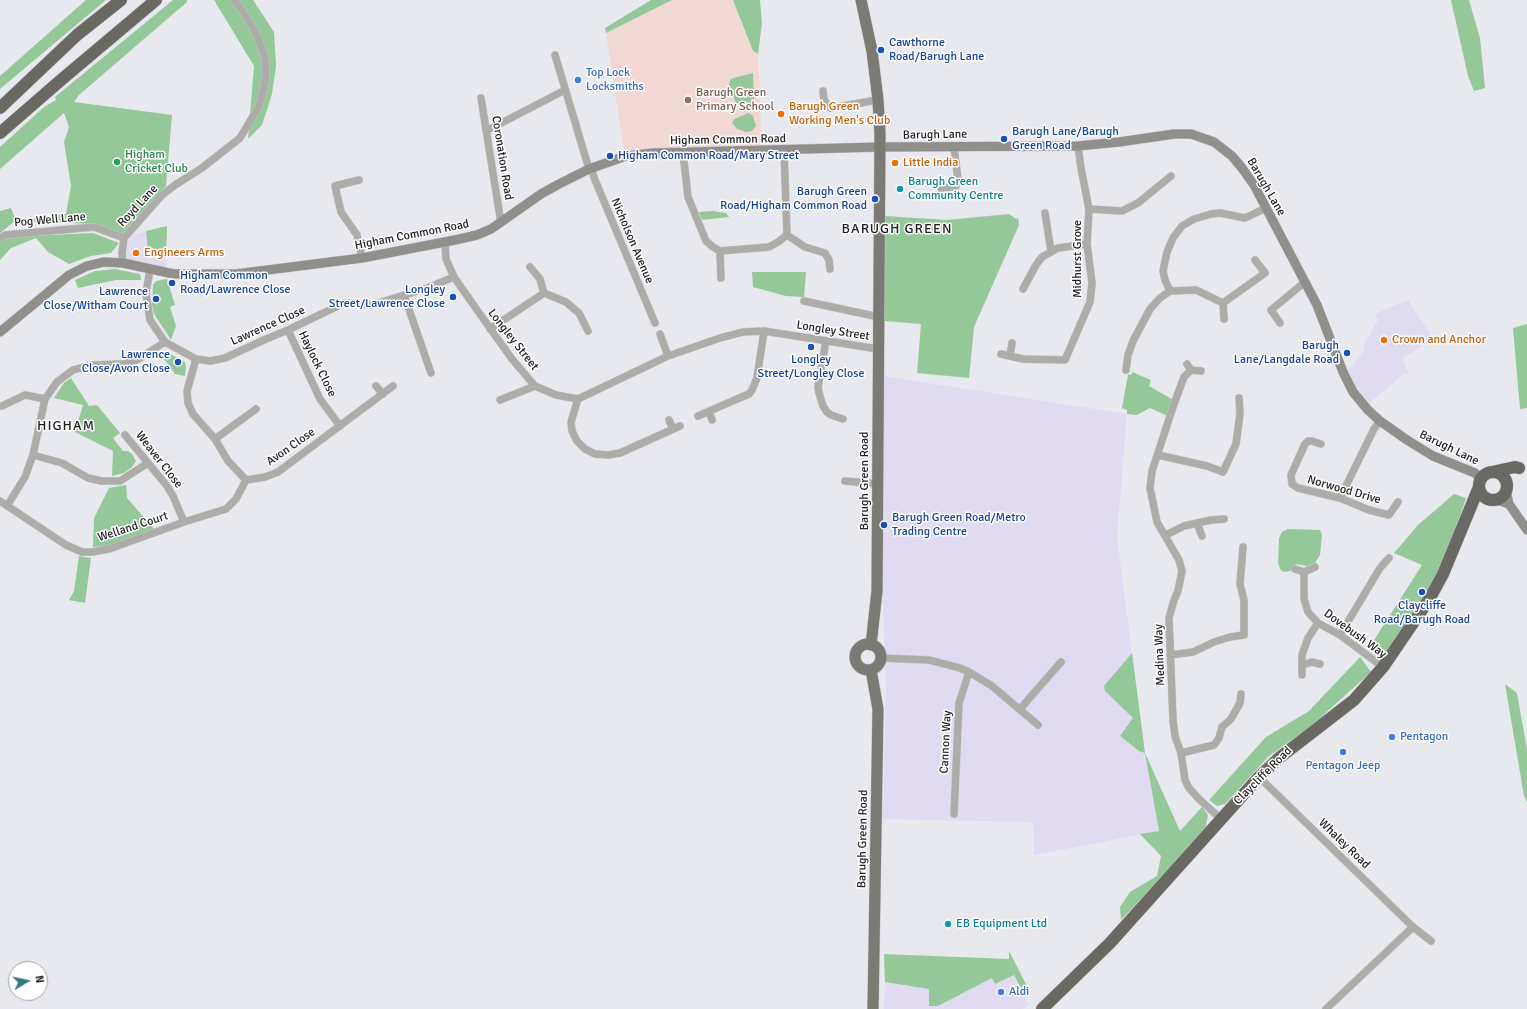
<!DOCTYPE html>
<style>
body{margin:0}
#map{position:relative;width:1527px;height:1009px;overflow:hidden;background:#e8e8ef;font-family:Signika,sans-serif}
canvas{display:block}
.north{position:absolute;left:8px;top:961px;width:40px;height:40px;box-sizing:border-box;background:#fff;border:1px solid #a5a5a6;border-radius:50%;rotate:81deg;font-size:11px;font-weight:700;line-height:16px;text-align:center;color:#1f1f21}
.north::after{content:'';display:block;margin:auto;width:14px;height:18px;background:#327984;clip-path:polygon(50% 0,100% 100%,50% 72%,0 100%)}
</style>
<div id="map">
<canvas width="1527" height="1009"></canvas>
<div class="north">N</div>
</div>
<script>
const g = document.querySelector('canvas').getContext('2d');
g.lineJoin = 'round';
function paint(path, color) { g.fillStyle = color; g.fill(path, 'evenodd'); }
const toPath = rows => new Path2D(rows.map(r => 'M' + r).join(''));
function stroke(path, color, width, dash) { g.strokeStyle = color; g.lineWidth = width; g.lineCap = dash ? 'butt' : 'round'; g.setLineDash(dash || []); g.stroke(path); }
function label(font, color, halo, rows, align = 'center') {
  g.font = font + ' Signika,sans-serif'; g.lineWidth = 3; g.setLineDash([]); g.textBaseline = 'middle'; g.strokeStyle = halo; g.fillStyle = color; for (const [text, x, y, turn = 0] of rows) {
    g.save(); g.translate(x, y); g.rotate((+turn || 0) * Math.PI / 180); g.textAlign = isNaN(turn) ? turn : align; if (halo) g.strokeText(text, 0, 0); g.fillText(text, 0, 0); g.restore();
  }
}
const commercial = toPath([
 [167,226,166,268,130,262,127,256,126,244,132,235],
 [1408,300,1433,338,1403,359,1409,374,1403,375,1369,403,1356,387,1348,370,1364,351,1364,345,1378,320,1375,314],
 [884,376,1127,414,1117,537,1145,753,1159,831,1034,855,1033,822,883,819,886,684,883,601],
 [1014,975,1029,1005,1023,1009,884,1009,885,982,929,989,938,1006,992,978,996,984]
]);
const education = toPath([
 [672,0,733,0,753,51,758,54,762,146,684,147,624,151,606,33]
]);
const green = toPath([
 [86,0,106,0,0,89,0,76],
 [173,0,187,0,187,2,79,95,74,102,172,115,166,186,122,234,95,224,15,221,0,233,0,211,11,208,16,221,66,214,71,186,64,142,69,127,64,113,0,169,0,147,44,107,56,100,55,97],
 [214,0,253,0,274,32,276,66,272,94,262,125,248,139,254,66],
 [651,0,672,0,606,33,605,28],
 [733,0,760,0,762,24,758,54,753,51],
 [1451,0,1469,0,1480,38,1485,88,1474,91,1468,76],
 [753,73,754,99,750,107,743,109,737,105,729,87,730,80,733,78],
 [749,113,753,116,756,126,752,131,746,132,737,129,732,123,734,119],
 [712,211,726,213,729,217,702,220,699,212],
 [1009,214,1016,219,1018,218,1019,225,974,327,969,378,917,373,921,324,885,321,885,216,947,220],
 [167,226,166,255,148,250,146,231],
 [93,233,119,243,111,253,91,256,69,264,48,252,36,238,11,248,0,260,0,241,6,237],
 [115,269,140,274,141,280,116,280,78,288,75,280,95,271],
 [752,272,806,272,804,297,786,296,753,287],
 [167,279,175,305,170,307,176,326,171,340,154,314,152,305,153,285,156,281],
 [1527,324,1527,408,1520,409,1513,328],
 [162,352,167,352,185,362,186,366,185,376,175,374,160,353],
 [1132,372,1151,380,1149,386,1172,399,1168,416,1150,408,1137,415,1127,414,1127,410,1122,408,1128,375,1132,374],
 [71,378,89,406,97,405,120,433,113,438,123,451,128,451,132,454,136,461,132,467,124,473,112,476,113,451,75,432,83,405,54,398,64,383],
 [126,485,127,498,155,530,108,546,93,547,94,518,109,488],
 [1454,494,1466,498,1450,547,1441,568,1423,599,1386,654,1382,655,1369,648,1422,565,1394,553,1418,525],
 [1288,529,1320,530,1322,535,1320,555,1315,563,1307,566,1296,564,1290,571,1283,572,1280,569,1278,563,1279,538,1282,532],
 [79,556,91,558,85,603,69,600,74,591],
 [1132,653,1145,753,1180,831,1202,807,1208,815,1205,831,1121,920,1120,907,1130,892,1157,876,1161,856,1140,834,1159,831,1145,753,1139,751,1120,736,1133,718,1105,691,1104,686],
 [1360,657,1371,672,1311,726,1269,756,1225,804,1217,806,1209,800,1266,737,1309,711],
 [1505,684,1517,693,1527,750,1527,802,1524,796],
 [1009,951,1030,992,1025,996,1014,975,995,984,992,978,938,1006,929,1006,929,989,885,982,884,954,1009,959]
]);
const street = toPath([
 [555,55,589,169],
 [823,91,824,100,830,108,878,100],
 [481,98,501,223],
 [486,131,565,90],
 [683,153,688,197,706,241,713,247,720,251,769,247,778,242,787,235,784,151],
 [591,168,595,180,655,323],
 [359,180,335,186,341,212,357,235,362,258],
 [941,189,956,186,958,180,954,147],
 [1089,209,1122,211,1138,203,1171,176],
 [1045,213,1051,251],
 [787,235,805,247,825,253,829,260,830,269],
 [0,238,5,235,94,227,124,238,122,253,123,263],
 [124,238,162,195,175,185,202,168,240,138,259,106,266,79,265,58,257,35,242,10,234,0],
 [445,242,446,259,454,277,477,310,512,359,535,386,556,395,578,399,668,356,720,338,743,332,764,331,878,349],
 [720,251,721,278],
 [530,267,540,279,544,293,566,302,579,313,588,331],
 [150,270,146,293,150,320,165,342,196,359,210,361,225,358,266,339,288,330,344,303,372,305,427,288,454,277],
 [1023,289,1036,265,1042,257,1058,248,1087,244],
 [1170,291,1196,290,1223,303,1265,273,1255,260],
 [404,295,431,373],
 [804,301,879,317],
 [1223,303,1224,319],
 [1280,323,1271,310,1305,282],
 [490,329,544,293],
 [288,330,320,399,340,426],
 [660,334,668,356],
 [826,341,818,387,819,393,823,406,827,412,831,415,843,419],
 [1001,354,1023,359,1065,360,1090,302,1092,283,1087,244,1089,209,1081,168,1078,146],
 [1010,356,1012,343],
 [196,359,187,391,188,403,193,414,215,439,228,461,246,480,265,477,278,472,393,386],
 [1187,364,1191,370,1201,371],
 [1126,370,1128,355,1133,341,1150,309,1160,298,1170,291,1165,280,1163,271,1167,252,1173,238,1182,226,1194,219,1211,214,1220,213,1245,218,1266,208],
 [1191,370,1184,377,1174,404,1152,471,1150,488,1157,522,1179,560,1182,571,1178,591,1174,600,1169,618,1173,720,1175,736,1181,753,1185,780,1189,788,1199,799,1221,819],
 [376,386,383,394],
 [578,399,571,422,572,431,577,441,585,449,595,454,608,455,620,453,680,426],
 [500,400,535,386],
 [2,406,25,395,45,399],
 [709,411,712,420],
 [698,416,744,396,749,394,752,390,757,378,764,331],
 [669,420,673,429],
 [125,435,167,486,173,496,184,522],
 [215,439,256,409],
 [1321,444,1312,441,1308,441,1305,444,1291,475,1292,484,1298,488,1340,498,1369,510,1389,515,1398,502],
 [33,455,62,463,88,478,102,481,120,481,148,463],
 [1158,455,1207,466,1223,472,1236,444,1240,414,1239,398],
 [845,481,878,484],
 [1340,498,1374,429,1380,421],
 [0,501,66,545,82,552,92,552,109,549,184,522,226,509,236,499,246,480],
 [7,506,25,477,33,455,45,399,57,382,73,370,92,365,123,364,137,360,165,342],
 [1197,523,1202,536],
 [1166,535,1184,526,1211,520,1224,519],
 [1295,569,1304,572,1315,567],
 [1304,572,1304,599,1308,612,1318,623,1340,635,1383,667],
 [1340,635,1380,568,1389,558],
 [1170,655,1193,652,1214,642,1230,637,1244,635,1244,600,1240,584,1243,547],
 [881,658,929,660,960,668,969,672,992,686,1038,725],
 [1302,665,1312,662,1320,664],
 [1302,675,1302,655,1308,638,1318,623],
 [1020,709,1061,662],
 [1181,753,1214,745,1219,738,1222,727,1231,719,1240,703,1241,694],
 [1259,777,1413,927,1431,941],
 [954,814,959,703,969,672],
 [1326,1009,1413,927]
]);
const secondary = toPath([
 [0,332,69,275,87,266,104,262,123,263,174,274,236,274,362,258,455,240,477,235,491,229,541,194,559,184,589,169,626,156,653,153,880,147,1078,146,1119,142,1174,134,1191,134,1214,142,1232,156,1242,168,1254,185,1317,305,1343,372,1353,392,1368,410,1380,421,1407,440,1433,456,1475,473,1481,479],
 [1506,491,1509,504,1527,530],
 [1495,499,1509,504]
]);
const primary = toPath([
 [861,0,872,51,878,100,880,133,877,591,871,645],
 '855 657a13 13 0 1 1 26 0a13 13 0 1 1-26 0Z',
 [871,670,878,709,873,1009]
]);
const highway = toPath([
 [0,108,77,35,121,0],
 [0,133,61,80,156,0],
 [1492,472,1515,467,1519,468],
 '1479 486a14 14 0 1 1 28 0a14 14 0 1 1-28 0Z',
 [1042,1009,1110,943,1259,777,1279,758,1354,700,1383,667,1430,598,1443,574,1479,487]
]);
const markers = [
 [881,50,4,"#1a4fb4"],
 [578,80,4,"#3f7fe0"],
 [688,100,4,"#8d6e63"],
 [781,114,4,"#e8710a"],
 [1004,139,4,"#1a4fb4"],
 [610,156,4,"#1a4fb4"],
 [117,162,4,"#2e9e5b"],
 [895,163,4,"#e8710a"],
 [900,189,4,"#0f9aa8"],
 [875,199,4,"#1a4fb4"],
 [136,253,4,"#e8710a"],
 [172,283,4,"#1a4fb4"],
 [453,297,4,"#1a4fb4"],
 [156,299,4,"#1a4fb4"],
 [1384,340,4,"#e8710a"],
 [811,347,4,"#1a4fb4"],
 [1347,353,4,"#1a4fb4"],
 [178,362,4,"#1a4fb4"],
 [884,525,4,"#1a4fb4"],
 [1422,592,4,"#1a4fb4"],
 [1392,737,4,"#3f7fe0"],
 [1343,752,4,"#3f7fe0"],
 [948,924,4,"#0f9aa8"],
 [1001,992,4,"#3f7fe0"]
];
const transitNames = [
 ["Cawthorne",889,43],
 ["Road/Barugh Lane",889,57],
 ["Barugh Lane/Barugh",1012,132],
 ["Green Road",1012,146],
 ["Higham Common Road/Mary Street",618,156],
 ["Barugh Green",867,192,"right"],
 ["Road/Higham Common Road",867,206,"right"],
 ["Higham Common",180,276],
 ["Road/Lawrence Close",180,290],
 ["Longley",445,290,"right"],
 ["Street/Lawrence Close",445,304,"right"],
 ["Lawrence",148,292,"right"],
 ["Close/Witham Court",148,306,"right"],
 ["Barugh",1339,346,"right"],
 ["Lane/Langdale Road",1339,360,"right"],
 ["Lawrence",170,355,"right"],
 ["Close/Avon Close",170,369,"right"],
 ["Longley",811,360,"center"],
 ["Street/Longley Close",811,374,"center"],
 ["Barugh Green Road/Metro",892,518],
 ["Trading Centre",892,532],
 ["Claycliffe",1422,606,"center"],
 ["Road/Barugh Road",1422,620,"center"]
];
const shopNames = [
 ["Top Lock",586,73],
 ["Locksmiths",586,87],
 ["Pentagon",1400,737],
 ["Pentagon Jeep",1343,766,"center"],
 ["Aldi",1009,992]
];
const educationNames = [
 ["Barugh Green",696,93],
 ["Primary School",696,107]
];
const foodNames = [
 ["Barugh Green",789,107],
 ["Working Men's Club",789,121],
 ["Little India",903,163],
 ["Engineers Arms",144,253],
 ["Crown and Anchor",1392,340]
];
const streetNames = [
 ["Barugh Lane",935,135,-1],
 ["Higham Common Road",728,140,-1],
 ["Coronation Road",502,158,81],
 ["Barugh Lane",1266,187,60],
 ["Royd Lane",138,206,-47],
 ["Pog Well Lane",50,220,-5],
 ["Higham Common Road",412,235,-11],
 ["Nicholson Avenue",632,241,67],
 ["Midhurst Grove",1078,259,-90],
 ["Lawrence Close",268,326,-24],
 ["Longley Street",833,331,9],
 ["Longley Street",513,340,52],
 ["Haylock Close",317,364,64],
 ["Avon Close",291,447,-35],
 ["Barugh Lane",1449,448,26],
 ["Weaver Close",159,460,52],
 ["Barugh Green Road",865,481,-90],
 ["Norwood Drive",1344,490,16],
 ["Welland Court",133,527,-18],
 ["Dovebush Way",1355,634,36],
 ["Medina Way",1160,655,-92],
 ["Cannon Way",946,742,-87],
 ["Claycliffe Road",1263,776,-45],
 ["Barugh Green Road",863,839,-89],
 ["Whaley Road",1344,844,44]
];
const leisureNames = [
 ["Higham",125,155],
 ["Cricket Club",125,169]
];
const cultureNames = [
 ["Barugh Green",908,182],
 ["Community Centre",908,196],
 ["EB Equipment Ltd",956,924]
];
const quarterNames = [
 ["BARUGH GREEN",897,229],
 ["HIGHAM",66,426]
];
paint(commercial, '#e1dbf1');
paint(education, '#f2d8d5');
paint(green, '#95c899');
stroke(street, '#c4c4ca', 8);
stroke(secondary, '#c4c4ca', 10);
stroke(primary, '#c4c4ca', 12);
stroke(highway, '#c4c4ca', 13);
stroke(street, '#adaca9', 7);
stroke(secondary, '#908f8b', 9);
stroke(primary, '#7c7a75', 11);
stroke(highway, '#6a6862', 12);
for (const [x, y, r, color] of markers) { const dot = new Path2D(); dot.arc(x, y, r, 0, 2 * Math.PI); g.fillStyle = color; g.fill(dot); stroke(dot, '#fff', 1.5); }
label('12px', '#164399', '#fff', transitNames, 'left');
label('12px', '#366cbe', '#fff', shopNames, 'left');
label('12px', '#785e54', '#fff', educationNames, 'left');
label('12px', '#c56008', '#fff', foodNames, 'left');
label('12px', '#1f1f21', '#fff', streetNames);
label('12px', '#27864d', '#fff', leisureNames, 'left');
label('12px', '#0d838f', '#fff', cultureNames, 'left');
g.letterSpacing = '1px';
label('14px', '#1f1f21', '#fff', quarterNames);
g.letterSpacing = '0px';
</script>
